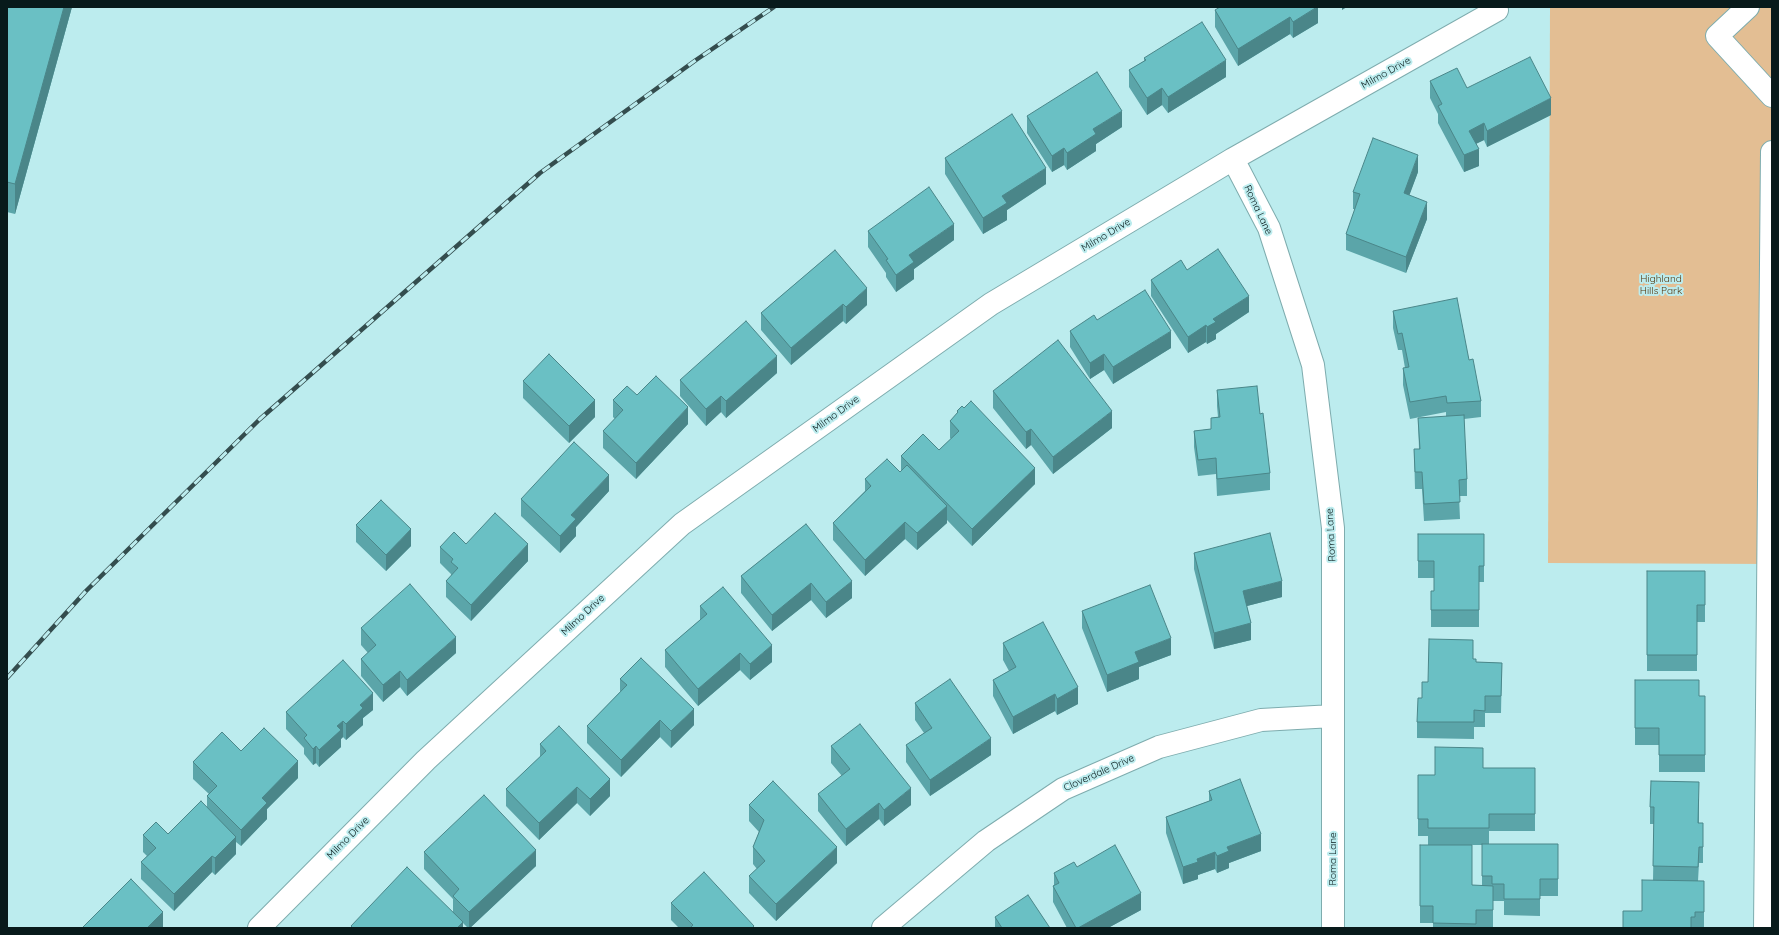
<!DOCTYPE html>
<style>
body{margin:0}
#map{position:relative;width:1779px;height:935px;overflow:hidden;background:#bcecee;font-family:Quicksand,sans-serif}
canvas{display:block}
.frame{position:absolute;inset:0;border:8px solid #081a1b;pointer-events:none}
</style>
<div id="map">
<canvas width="1779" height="935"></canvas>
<div class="frame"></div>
</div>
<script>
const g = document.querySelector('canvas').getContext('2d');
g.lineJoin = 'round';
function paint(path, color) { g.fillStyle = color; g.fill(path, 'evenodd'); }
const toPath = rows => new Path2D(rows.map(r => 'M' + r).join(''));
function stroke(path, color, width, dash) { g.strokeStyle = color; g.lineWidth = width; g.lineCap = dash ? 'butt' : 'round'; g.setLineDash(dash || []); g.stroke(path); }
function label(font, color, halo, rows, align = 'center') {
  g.font = font + ' Quicksand,sans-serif'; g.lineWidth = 4; g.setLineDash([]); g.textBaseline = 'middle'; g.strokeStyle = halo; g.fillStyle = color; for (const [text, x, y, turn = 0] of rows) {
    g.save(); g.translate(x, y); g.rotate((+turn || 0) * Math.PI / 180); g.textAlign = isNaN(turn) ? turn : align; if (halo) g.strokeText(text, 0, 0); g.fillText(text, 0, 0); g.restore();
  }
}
const green = toPath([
 [1550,7,1772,7,1772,564,1548,563]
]);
const minor = toPath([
 [1748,7,1717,36,1772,96],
 [1233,159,1269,228,1313,365,1333,528,1333,928],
 [259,928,426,760,682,524,991,304,1233,159,1497,10],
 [883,928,986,841,1063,789,1159,747,1261,720,1333,716],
 [1765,928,1772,152]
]);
const rail = toPath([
 [7,678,86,591,260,419,540,173,696,60,774,7]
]);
const wall = toPath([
 [7,7,72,7,15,214,7,212],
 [1318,7,1318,23,1293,38,1290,34,1238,66,1215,27,1215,10],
 [1144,58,1226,77,1168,113,1162,105,1147,115,1129,87,1129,70,1144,61],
 [1430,81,1467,88,1551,115,1487,147,1484,140,1476,144,1479,166,1464,172,1438,123,1438,114,1430,98],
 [1027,116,1122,127,1096,144,1096,151,1067,170,1064,165,1052,172,1027,133],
 [945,158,1046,184,1007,210,1007,220,983,234,945,174],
 [1418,172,1409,195,1427,219,1406,273,1346,250,1346,234,1355,209,1353,209,1353,192],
 [868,231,954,240,914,269,914,279,896,292,886,277,886,273,868,247],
 [835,250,867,305,846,324,843,321,791,365,761,330,761,313],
 [1187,270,1249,312,1216,334,1216,339,1207,344,1206,342,1188,353,1151,296,1151,280],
 [1393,311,1469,360,1481,401,1481,417,1464,419,1467,479,1467,496,1459,496,1460,519,1424,521,1422,489,1415,489,1414,449,1419,449,1418,418,1446,417,1446,412,1410,419,1403,385,1403,368,1405,368,1402,350,1398,350,1393,328],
 [1097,320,1171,348,1113,384,1104,370,1090,379,1070,347,1070,331],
 [777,373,726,418,721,412,706,426,680,396,680,380],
 [523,381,595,417,569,443,523,398],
 [1217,390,1260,414,1270,473,1270,490,1217,496,1216,474,1198,476,1194,447,1194,431,1211,429,1211,418,1218,417,1217,406],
 [993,391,1112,428,1053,474,1031,445,1026,449,993,408],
 [637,395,688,424,636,479,603,448,603,431,615,419,613,417,613,400],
 [957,411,1035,484,972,546,947,520,947,523,917,550,905,539,865,576,833,540,833,523,865,491,865,479,900,472,901,471,901,456,939,450,951,439,950,438,950,421,957,414],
 [609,491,576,527,576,536,560,553,521,516,521,499],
 [806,524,852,598,826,618,811,600,772,631,741,593,741,576],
 [356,525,411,546,386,571,356,542],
 [1418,534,1484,534,1484,582,1479,582,1479,627,1431,627,1431,591,1434,591,1434,578,1418,578],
 [466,544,528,561,471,621,446,597,446,581,451,576,451,574,440,563,440,547],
 [1194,553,1282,597,1247,606,1251,640,1214,649,1194,569],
 [1647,571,1705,571,1705,622,1697,622,1697,671,1647,671],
 [700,606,772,662,750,680,740,670,698,706,665,667,665,650,700,620],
 [1082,611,1171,655,1139,667,1139,679,1107,692,1082,628],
 [361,628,456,653,407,696,400,687,383,702,361,676,361,659,368,653,361,645],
 [1003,643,1078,704,1057,715,1055,711,1013,734,993,696,993,680,1009,671,1003,660],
 [1473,659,1476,662,1502,663,1501,713,1485,713,1485,727,1474,727,1474,739,1417,738,1417,722,1422,698],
 [620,679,694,725,671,748,660,737,621,777,587,743,587,726,620,692],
 [1635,680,1699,696,1705,696,1705,772,1659,772,1659,745,1635,745],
 [915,703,991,755,930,796,906,762,906,745,924,733,915,720],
 [373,710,363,718,363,725,346,740,343,737,341,739,341,747,319,767,316,763,313,765,304,754,304,748,286,729,286,712],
 [540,744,610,796,590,816,577,803,539,840,506,806,506,789,540,757],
 [831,746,911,805,884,826,879,819,846,846,818,811,818,794,842,776,831,763],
 [241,751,298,778,267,809,267,819,241,846,236,842,236,854,215,875,212,872,174,911,141,879,141,862,147,856,143,852,143,835,168,834,207,807,207,796,209,794,193,779,193,762],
 [1483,768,1535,768,1535,831,1489,831,1489,844,1558,844,1558,896,1540,896,1540,916,1504,915,1504,901,1493,901,1493,927,1476,927,1476,928,1433,928,1433,923,1420,923,1420,845,1470,845,1428,845,1428,836,1418,836,1418,775,1435,775],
 [1472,845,1482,845,1482,886,1472,885],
 [1209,791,1261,851,1229,863,1229,868,1217,873,1215,869,1198,875,1198,879,1183,884,1166,833,1166,817,1209,801],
 [1699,799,1699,823,1703,840,1703,863,1699,863,1698,881,1704,881,1704,928,1623,928,1642,911,1653,880,1654,824,1650,824,1650,807],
 [749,805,837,863,776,921,749,893,749,876,757,869,753,864,753,847,759,832,749,821],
 [424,852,536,866,470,928,468,928,463,923,463,928,351,928,351,926,453,912,453,899,424,869],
 [1077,867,1141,910,1108,928,1067,928,1053,902,1053,886,1054,885,1054,873],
 [671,903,754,928,679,928,671,920],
 [995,917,1050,928,995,928]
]);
const shadedWall = toPath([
 [64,7,72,7,15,214,15,184],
 [1318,7,1318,23,1293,38,1293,22],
 [1342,7,1347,7,1342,10],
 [1290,17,1290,34,1238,66,1238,49],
 [1226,60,1226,77,1168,113,1168,97],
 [1162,88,1162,105,1147,115,1147,98],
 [1551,98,1551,115,1487,147,1487,131],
 [1122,111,1122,127,1096,144,1096,151,1067,170,1067,153,1093,129],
 [1484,123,1484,140,1469,147,1469,131],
 [1064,148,1064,165,1052,172,1052,156],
 [1479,149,1479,166,1464,172,1464,155],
 [1418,155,1418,172,1404,210,1404,193],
 [1046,168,1046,184,1007,210,1007,220,983,234,983,218,1002,196],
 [1427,202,1427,219,1406,273,1406,257],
 [954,224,954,240,914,269,914,279,896,292,896,275,909,255],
 [867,288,867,305,846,324,846,307],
 [1249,296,1249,312,1216,334,1216,339,1207,344,1207,327,1213,319],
 [843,304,843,321,791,365,791,348],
 [1206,325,1206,342,1188,353,1188,337],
 [1171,331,1171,348,1113,384,1113,367],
 [1104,354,1104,370,1090,379,1090,363],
 [777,356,777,373,726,418,726,401],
 [721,396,721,412,706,426,706,409],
 [595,400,595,417,569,443,569,426],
 [688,407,688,424,636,479,636,463],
 [1112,411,1112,428,1053,474,1053,457],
 [1031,429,1031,445,1026,449,1026,432],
 [1035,468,1035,484,972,546,972,529],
 [609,475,609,491,576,527,576,536,560,553,560,536,571,515],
 [947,506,947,523,917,550,917,533],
 [905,522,905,539,865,576,865,560],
 [411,529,411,546,386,571,386,555],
 [528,544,528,561,471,621,471,605],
 [852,581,852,598,826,618,826,602],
 [1282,581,1282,597,1243,607,1243,591],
 [811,583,811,600,772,631,772,615],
 [1251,623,1251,640,1214,649,1214,633],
 [456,637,456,653,407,696,407,680],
 [1171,638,1171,655,1139,667,1139,679,1107,692,1107,675,1135,652],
 [772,645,772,662,750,680,750,664],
 [740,653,740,670,698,706,698,689],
 [400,671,400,687,383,702,383,685],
 [1078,687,1078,704,1057,715,1057,699],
 [373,693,373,710,363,718,363,725,346,740,346,724,360,705],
 [1055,694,1055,711,1013,734,1013,717],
 [694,709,694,725,671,748,671,731],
 [660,720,660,737,621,777,621,760],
 [343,721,343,737,341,739,341,747,319,767,319,750,337,726],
 [991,738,991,755,930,796,930,780],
 [316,746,316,763,313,765,313,749],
 [298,761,298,778,267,809,267,819,241,846,241,830,262,798],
 [610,779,610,796,590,816,590,799],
 [577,787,577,803,539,840,539,823],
 [911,788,911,805,884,826,884,810],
 [879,803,879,819,846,846,846,829],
 [1261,834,1261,851,1229,863,1229,868,1217,873,1217,856,1227,847],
 [236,837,236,854,215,875,215,858],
 [837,847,837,863,776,921,776,904],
 [536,850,536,866,470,928,469,928,469,912],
 [1215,852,1215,869,1198,875,1198,879,1183,884,1183,867,1197,859],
 [212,856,212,872,174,911,174,894],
 [1141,893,1141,910,1108,928,1078,928],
 [163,912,163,928,147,928],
 [463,922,463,928,457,928]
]);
const building = toPath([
 [7,7,64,7,15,184,7,182,7,7],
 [1220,7,1317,7,1293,22,1290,17,1238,49,1215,10,1220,7],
 [1202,22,1226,60,1168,97,1162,88,1147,98,1129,70,1146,60,1144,58,1202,22],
 [1530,57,1551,98,1487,131,1484,123,1469,131,1479,149,1464,155,1438,106,1442,104,1430,81,1457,68,1467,88,1530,57],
 [1097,72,1122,111,1093,129,1096,134,1067,153,1064,148,1052,156,1027,116,1097,72],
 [1012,114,1046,168,1002,196,1007,203,983,218,945,158,1012,114],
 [1373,138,1418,155,1404,193,1427,202,1406,257,1346,234,1360,194,1353,192,1373,138],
 [929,187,954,224,909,255,914,262,896,275,886,260,888,259,868,231,929,187],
 [1218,249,1249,296,1213,319,1216,322,1207,327,1206,325,1188,337,1151,280,1181,260,1187,270,1218,249],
 [835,250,867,288,846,307,843,304,791,348,761,313,835,250],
 [1145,290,1171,331,1113,367,1104,354,1090,363,1070,331,1094,315,1097,320,1145,290],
 [1457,298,1469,360,1473,359,1481,401,1447,403,1446,396,1410,402,1403,368,1409,367,1402,333,1398,334,1393,311,1457,298],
 [746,321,777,356,726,401,721,396,706,409,680,380,746,321],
 [1058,340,1112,411,1053,457,1031,429,1026,432,993,391,1058,340],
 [549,354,595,400,569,426,523,381,549,354],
 [656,376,688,407,636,463,603,431,623,410,613,400,627,386,637,395,656,376],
 [1257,386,1260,414,1263,413,1270,473,1217,479,1216,458,1198,460,1194,431,1211,429,1211,418,1220,417,1217,390,1257,386],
 [971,401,1035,468,972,529,901,456,923,434,939,450,959,431,950,421,958,412,957,411,962,406,964,408,971,401],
 [1464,415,1467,479,1459,480,1460,502,1424,504,1422,472,1415,472,1414,449,1420,449,1418,418,1464,415],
 [574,442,609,475,571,515,576,519,560,536,521,499,574,442],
 [887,459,900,472,907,465,947,506,917,533,905,522,865,560,833,523,871,486,865,479,887,459],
 [381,500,411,529,386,555,356,525,381,500],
 [495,513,528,544,471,605,446,581,458,568,451,562,453,559,440,547,454,532,466,544,495,513],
 [806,524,852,581,826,602,811,583,772,615,741,576,806,524],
 [1270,533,1282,581,1243,591,1251,623,1214,633,1194,553,1270,533],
 [1418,534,1484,534,1484,566,1479,566,1479,610,1431,610,1431,591,1434,591,1434,561,1418,561,1418,534],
 [1647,571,1705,571,1705,605,1697,605,1697,655,1647,655,1647,571],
 [410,584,456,637,407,680,400,671,383,685,361,659,376,645,361,628,410,584],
 [1150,585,1171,638,1135,652,1139,662,1107,675,1082,611,1150,585],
 [723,587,772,645,750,664,740,653,698,689,665,650,707,614,700,606,723,587],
 [1043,622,1078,687,1057,699,1055,694,1013,717,993,680,1016,667,1003,643,1043,622],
 [1429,639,1473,640,1473,659,1476,659,1476,662,1502,663,1501,696,1485,696,1485,711,1474,710,1474,722,1417,722,1418,698,1422,698,1422,682,1428,682,1429,639],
 [641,658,694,709,671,731,660,720,621,760,587,726,627,685,620,679,641,658],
 [343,660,373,693,360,705,363,708,346,724,343,721,337,726,341,730,319,750,316,746,313,749,304,738,307,735,286,712,343,660],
 [950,679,991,738,930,780,906,745,932,728,915,703,950,679],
 [1635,680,1699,680,1699,696,1705,696,1705,755,1659,755,1659,728,1635,728,1635,680],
 [860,724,911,788,884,810,879,803,846,829,818,794,850,769,831,746,860,724],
 [559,726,610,779,590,799,577,787,539,823,506,789,546,751,540,744,559,726],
 [264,728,298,761,262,798,267,803,241,830,207,796,217,786,193,762,222,732,241,751,264,728],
 [1435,747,1483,748,1483,768,1535,768,1535,814,1489,814,1489,828,1428,828,1428,819,1418,819,1418,775,1435,775,1435,747],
 [1240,779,1261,834,1227,847,1229,851,1217,856,1215,852,1197,859,1198,862,1183,867,1166,817,1212,800,1209,791,1240,779],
 [773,781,837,847,776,904,749,876,765,861,753,847,764,820,749,805,773,781],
 [1651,781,1699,782,1698,823,1703,823,1703,847,1699,847,1698,867,1653,866,1654,807,1650,807,1651,781],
 [484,795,536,850,469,912,453,896,459,889,424,852,484,795],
 [201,801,236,837,215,858,212,856,174,894,141,862,156,848,143,835,156,822,168,834,201,801],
 [1482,844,1558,844,1558,879,1540,879,1540,899,1504,899,1504,884,1492,884,1492,876,1482,876,1482,844],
 [1115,845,1141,893,1078,928,1076,928,1053,886,1059,883,1054,873,1074,862,1077,867,1115,845],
 [1420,845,1472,845,1472,885,1493,886,1493,910,1476,910,1476,924,1433,923,1433,906,1420,906,1420,845],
 [407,867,463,922,457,928,353,928,351,926,407,867],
 [704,872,754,926,752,928,690,928,693,925,671,903,704,872],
 [131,879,163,912,147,928,82,928,131,879],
 [1642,880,1704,881,1704,912,1695,912,1695,917,1691,917,1691,928,1623,928,1623,911,1642,911,1642,880],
 [1028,895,1050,928,1002,928,995,917,1028,895]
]);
const streetNames = [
 ["Milmo Drive",1386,73,-29],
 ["Roma Lane",1258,210,65],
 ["Milmo Drive",1106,235,-31],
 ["Milmo Drive",836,414,-36],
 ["Roma Lane",1331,535,-93],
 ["Milmo Drive",583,615,-43],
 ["Cloverdale Drive",1099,773,-24],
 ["Milmo Drive",348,838,-45],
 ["Roma Lane",1333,859,-90]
];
const parkNames = [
 ["Highland",1661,279],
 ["Hills Park",1661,291]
];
paint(green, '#e3be93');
stroke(minor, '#7eacae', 24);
stroke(minor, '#fff', 22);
stroke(rail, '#344d4e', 4.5);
stroke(rail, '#bcecee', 3, [9]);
paint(wall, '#5ba5a9');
paint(shadedWall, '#4a8689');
paint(building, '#6ac0c4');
stroke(building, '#4a8689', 1);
label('10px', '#081a1b', '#bcecee', streetNames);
label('10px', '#54360e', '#bcecee', parkNames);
</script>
